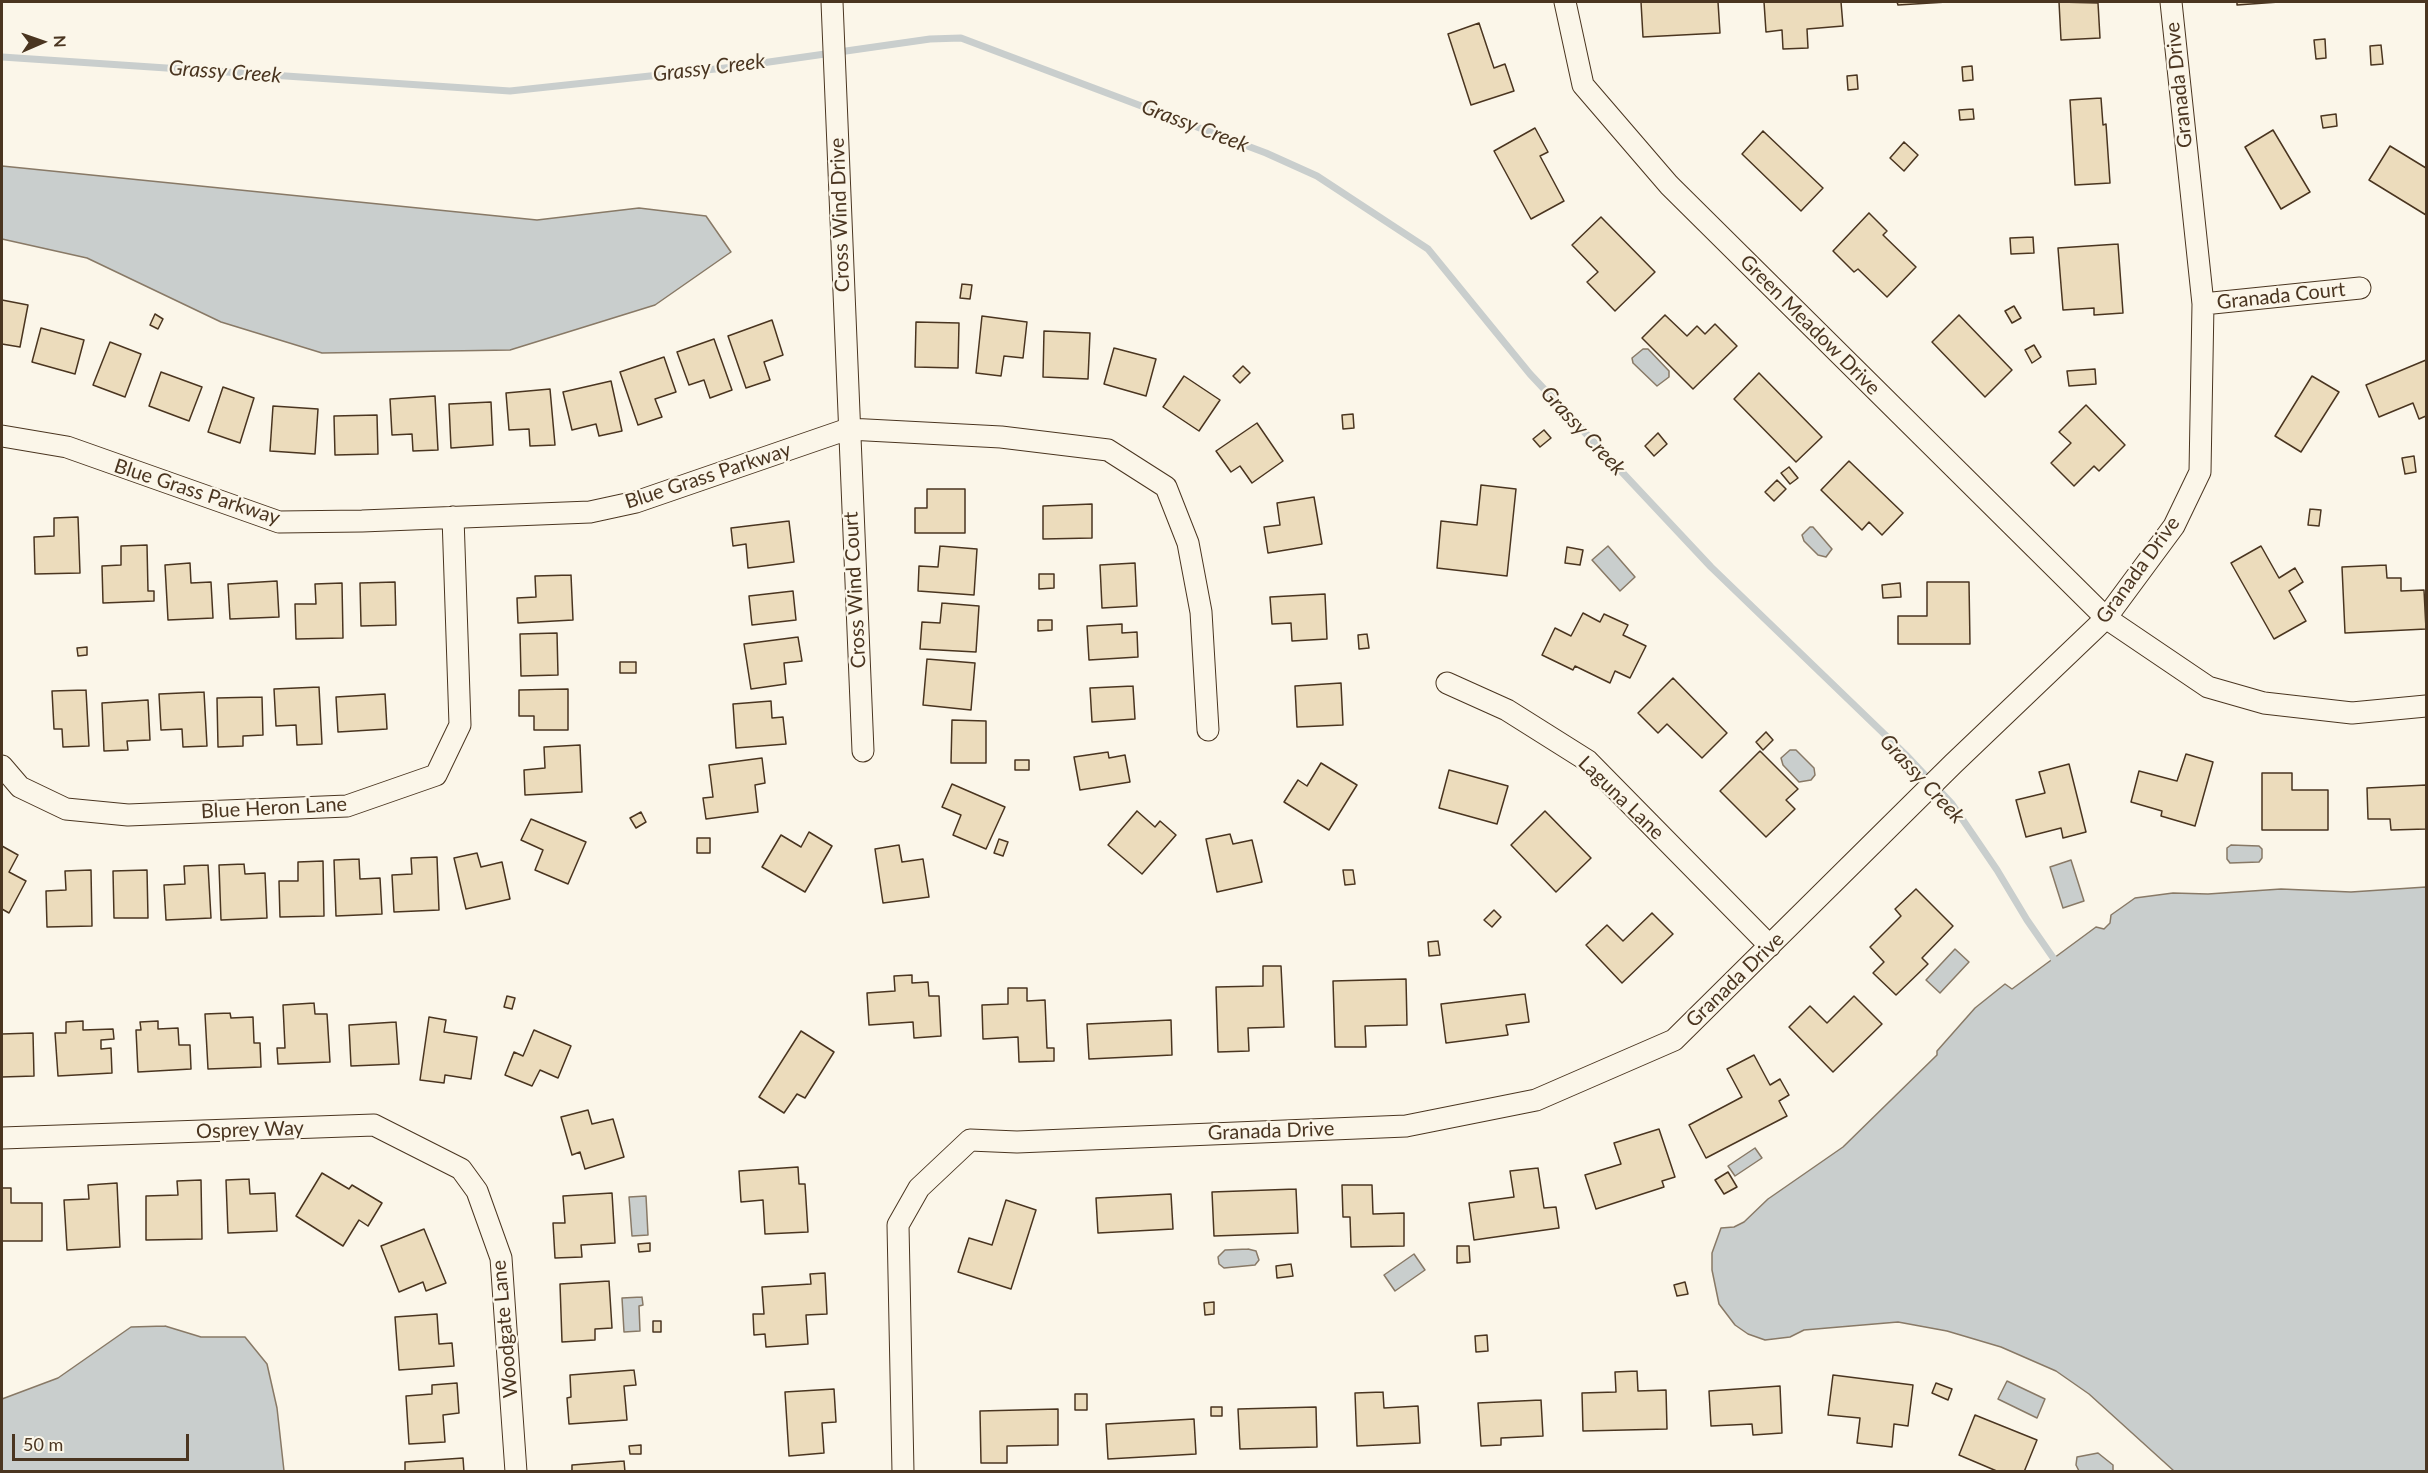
<!DOCTYPE html>
<style>
body{margin:0}
#map{position:relative;width:2428px;height:1473px;overflow:hidden;background:#fbf6e9;font-family:Lato,sans-serif}
canvas{display:block}
.frame{position:absolute;inset:0;border:3px solid #4a3520;pointer-events:none}
.north{position:absolute;left:12px;top:12px;width:60px;height:60px;-webkit-text-stroke:4px #fbf6e9;paint-order:stroke;rotate:88deg;font-size:16px;font-weight:700;line-height:24px;text-align:center;color:#4a3520}
.north::after{content:'';display:block;margin:auto;width:21px;height:27px;background:#4a3520;clip-path:polygon(50% 0,100% 100%,50% 72%,0 100%)}
.scale{position:absolute;left:12px;top:1434px;width:177px;height:27px;box-sizing:border-box;border:3px solid #4a3520;border-top:0;padding-left:8px;font-size:18px;line-height:21px;white-space:nowrap;color:#4a3520;-webkit-text-stroke:4px #fbf6e9;paint-order:stroke}
</style>
<div id="map">
<canvas width="2428" height="1473"></canvas>
<div class="frame"></div>
<div class="north">N</div>
<div class="scale">50 m</div>
</div>
<script>
const g = document.querySelector('canvas').getContext('2d');
g.lineJoin = 'round';
function paint(path, color) { g.fillStyle = color; g.fill(path, 'evenodd'); }
const toPath = rows => new Path2D(rows.map(r => 'M' + r).join(''));
function stroke(path, color, width, dash) { g.strokeStyle = color; g.lineWidth = width; g.lineCap = dash ? 'butt' : 'round'; g.setLineDash(dash || []); g.stroke(path); }
function label(font, color, halo, rows, align = 'center') {
  g.font = font + ' Lato,sans-serif'; g.lineWidth = 4.5; g.setLineDash([]); g.textBaseline = 'middle'; g.strokeStyle = halo; g.fillStyle = color; for (const [text, x, y, turn = 0] of rows) {
    g.save(); g.translate(x, y); g.rotate((+turn || 0) * Math.PI / 180); g.textAlign = isNaN(turn) ? turn : align; if (halo) g.strokeText(text, 0, 0); g.fillText(text, 0, 0); g.restore();
  }
}
const water = toPath([
 [2,166,537,220,639,208,706,216,731,252,655,305,510,350,322,353,221,322,87,258,2,239,2,166],
 [1643,349,1648,349,1669,371,1669,377,1657,386,1633,363,1632,358,1643,349],
 [1810,527,1813,527,1832,549,1826,557,1818,555,1804,541,1802,535,1810,527],
 [1608,546,1635,577,1620,591,1592,560,1608,546],
 [1790,750,1796,750,1814,768,1815,775,1811,780,1799,782,1783,765,1781,758,1790,750],
 [2231,845,2259,846,2262,849,2262,858,2259,862,2230,863,2227,859,2227,848,2231,845],
 [2071,860,2084,901,2063,908,2050,867,2071,860],
 [2426,887,2426,1471,2174,1471,2089,1394,2056,1371,2001,1347,1947,1331,1898,1322,1804,1330,1790,1337,1765,1340,1748,1334,1735,1325,1719,1304,1712,1270,1712,1253,1721,1228,1734,1227,1744,1222,1768,1199,1843,1147,1937,1055,1937,1051,1975,1008,2005,984,2012,989,2096,927,2104,929,2110,923,2111,915,2135,898,2173,893,2208,894,2281,889,2351,892,2426,887],
 [1955,949,1969,962,1940,993,1926,980,1955,949],
 [1755,1148,1762,1158,1735,1176,1728,1166,1755,1148],
 [646,1196,648,1235,632,1236,629,1197,646,1196],
 [1248,1249,1256,1251,1259,1260,1255,1265,1224,1268,1219,1264,1218,1257,1225,1250,1248,1249],
 [1414,1254,1425,1270,1395,1291,1384,1275,1414,1254],
 [642,1297,643,1305,639,1306,640,1331,624,1332,622,1298,642,1297],
 [165,1326,201,1337,245,1337,267,1364,277,1408,284,1471,2,1471,2,1399,58,1378,131,1327,165,1326],
 [2007,1381,2045,1399,2037,1418,1998,1399,2007,1381],
 [2098,1453,2113,1465,2113,1471,2079,1471,2076,1465,2077,1457,2098,1453]
]);
const stream = toPath([
 [2,57,510,91,734,67,930,39,961,38,1266,153,1317,176,1428,249,1530,374,1711,567,1906,755,1952,804,1997,870,2027,920,2054,959]
]);
const building = toPath([
 [1641,2,1718,2,1720,33,1643,37,1641,2],
 [1764,2,1841,2,1843,26,1807,29,1808,48,1783,49,1782,30,1766,32,1764,2],
 [1897,2,1947,2,1898,5,1897,2],
 [2059,2,2098,3,2100,38,2061,40,2059,2],
 [2237,2,2279,2,2237,5,2237,2],
 [1479,23,1494,68,1505,64,1514,91,1471,105,1448,34,1479,23],
 [2325,39,2326,58,2316,59,2314,40,2325,39],
 [2381,45,2383,64,2371,65,2370,46,2381,45],
 [1972,66,1973,80,1963,81,1962,67,1972,66],
 [1857,75,1858,89,1848,90,1847,76,1857,75],
 [2101,98,2103,125,2106,124,2110,183,2075,185,2070,100,2101,98],
 [1973,109,1974,119,1960,120,1959,110,1973,109],
 [2336,114,2337,126,2323,128,2321,116,2336,114],
 [1535,128,1548,152,1540,156,1564,201,1531,219,1494,151,1535,128],
 [2273,130,2310,192,2281,209,2245,147,2273,130],
 [1763,131,1823,188,1801,211,1742,154,1763,131],
 [1904,142,1918,155,1904,171,1890,158,1904,142],
 [2390,146,2426,168,2426,215,2369,180,2390,146],
 [1869,213,1887,231,1883,235,1916,267,1887,297,1858,269,1854,272,1833,251,1869,213],
 [1601,217,1655,272,1615,311,1587,282,1598,272,1572,245,1601,217],
 [2033,237,2034,253,2011,254,2010,238,2033,237],
 [2118,244,2123,313,2094,315,2094,308,2063,310,2058,248,2118,244],
 [962,284,972,285,970,299,960,298,962,284],
 [2,300,28,305,20,347,2,344,2,300],
 [2014,306,2021,318,2012,323,2005,311,2014,306],
 [155,314,163,319,158,329,150,325,155,314],
 [1665,315,1687,336,1697,326,1705,334,1715,324,1737,346,1693,389,1642,338,1665,315],
 [1959,315,2012,370,1985,397,1932,342,1959,315],
 [982,316,1027,322,1023,358,1004,356,1001,376,976,373,982,316],
 [772,320,783,355,764,362,770,380,746,388,728,336,772,320],
 [916,322,959,323,958,368,915,367,916,322],
 [41,328,84,340,75,374,32,362,41,328],
 [1044,331,1090,333,1088,379,1043,377,1044,331],
 [714,339,732,390,710,398,704,380,689,385,677,352,714,339],
 [110,342,141,354,125,397,93,385,110,342],
 [2034,345,2041,357,2032,363,2025,350,2034,345],
 [1114,348,1156,359,1146,396,1104,384,1114,348],
 [664,357,676,392,655,399,662,417,638,425,620,372,664,357],
 [2426,360,2426,416,2419,419,2413,403,2379,417,2366,385,2426,360],
 [1243,366,1250,373,1240,383,1233,376,1243,366],
 [2095,369,2096,384,2069,386,2067,371,2095,369],
 [161,372,202,387,189,421,149,406,161,372],
 [1759,373,1822,437,1796,462,1734,399,1759,373],
 [1184,376,1220,400,1199,431,1163,407,1184,376],
 [2312,376,2339,392,2301,452,2275,436,2312,376],
 [611,381,622,431,599,436,596,424,572,430,563,392,611,381],
 [223,387,254,398,240,443,208,432,223,387],
 [550,389,555,445,530,446,529,429,509,430,506,393,550,389],
 [435,396,438,450,413,451,412,434,392,435,390,399,435,396],
 [491,402,493,445,451,448,449,404,491,402],
 [2086,405,2125,445,2099,471,2094,466,2074,486,2051,463,2071,443,2059,432,2086,405],
 [273,406,318,409,315,454,270,451,273,406],
 [1353,414,1354,428,1343,429,1342,415,1353,414],
 [377,415,378,454,335,455,334,416,377,415],
 [1257,423,1283,461,1252,483,1240,466,1231,472,1216,451,1257,423],
 [1544,430,1551,438,1540,447,1533,439,1544,430],
 [1658,433,1667,444,1654,456,1645,446,1658,433],
 [2414,456,2416,472,2405,474,2402,458,2414,456],
 [1849,461,1903,513,1882,535,1869,522,1862,530,1821,490,1849,461],
 [1789,467,1798,478,1790,484,1781,473,1789,467],
 [1777,480,1786,489,1774,501,1765,492,1777,480],
 [1481,485,1516,489,1507,576,1437,568,1441,521,1477,525,1481,485],
 [927,489,965,489,965,533,915,533,915,508,927,508,927,489],
 [1314,497,1322,544,1268,553,1264,527,1280,525,1277,503,1314,497],
 [1092,504,1092,538,1043,539,1043,506,1092,504],
 [2310,509,2321,510,2319,526,2308,525,2310,509],
 [78,517,80,573,35,574,34,537,54,536,54,518,78,517],
 [789,521,794,562,748,568,746,544,733,546,731,528,789,521],
 [147,545,148,591,154,591,154,601,103,603,102,566,121,565,121,546,147,545],
 [940,546,977,549,974,595,918,591,919,566,938,567,940,546],
 [2261,546,2279,578,2295,568,2303,582,2289,591,2306,621,2274,639,2231,563,2261,546],
 [1567,547,1583,550,1580,565,1565,563,1567,547],
 [190,563,191,583,211,582,213,618,168,620,165,565,190,563],
 [1135,563,1137,606,1102,608,1100,565,1135,563],
 [2386,565,2387,578,2401,578,2401,591,2424,590,2426,629,2345,633,2342,567,2386,565],
 [1039,574,1054,574,1054,588,1039,589,1039,574],
 [571,575,573,620,518,623,517,598,536,597,535,576,571,575],
 [277,581,279,617,230,619,228,584,277,581],
 [395,582,396,625,361,626,360,583,395,582],
 [1927,582,1969,582,1970,644,1898,644,1898,616,1927,616,1927,582],
 [342,583,343,638,296,639,295,604,316,604,315,584,342,583],
 [1900,583,1901,597,1883,598,1882,585,1900,583],
 [793,591,796,620,752,625,749,596,793,591],
 [1325,594,1327,639,1292,641,1291,623,1272,624,1270,597,1325,594],
 [942,603,979,606,976,652,920,649,922,622,940,623,942,603],
 [1583,613,1600,622,1604,614,1628,625,1623,635,1646,646,1630,678,1615,671,1610,683,1575,666,1573,670,1542,655,1555,628,1571,636,1583,613],
 [1038,620,1052,620,1052,630,1038,631,1038,620],
 [1122,624,1122,633,1137,632,1138,657,1089,660,1087,626,1122,624],
 [557,633,558,675,521,676,520,634,557,633],
 [1367,634,1369,648,1359,649,1358,635,1367,634],
 [798,637,802,661,784,663,786,684,751,689,744,644,798,637],
 [87,647,87,655,78,656,77,648,87,647],
 [927,659,975,663,971,710,923,705,927,659],
 [620,662,636,662,636,673,620,673,620,662],
 [1673,678,1727,733,1702,758,1667,724,1658,733,1638,713,1673,678],
 [1341,683,1343,725,1297,727,1295,686,1341,683],
 [1133,686,1135,719,1092,722,1090,688,1133,686],
 [319,687,322,744,297,745,296,725,276,726,274,689,319,687],
 [568,689,568,730,534,730,534,716,519,716,519,690,568,689],
 [86,690,89,746,63,747,62,729,54,729,52,691,86,690],
 [204,692,207,746,183,747,182,729,161,730,159,694,204,692],
 [385,694,387,729,338,732,336,697,385,694],
 [262,697,263,735,243,736,243,746,218,747,217,698,262,697],
 [148,700,150,740,127,741,128,750,104,751,102,703,148,700],
 [771,701,772,718,783,717,786,744,736,748,733,704,771,701],
 [952,720,986,721,986,763,951,763,952,720],
 [1766,732,1773,740,1763,750,1756,742,1766,732],
 [580,745,582,792,525,795,524,770,545,768,544,747,580,745],
 [1760,751,1798,789,1786,800,1795,809,1766,837,1720,791,1760,751],
 [1108,752,1109,758,1125,755,1130,782,1080,790,1074,757,1108,752],
 [2186,754,2213,762,2195,826,2161,816,2162,811,2131,802,2139,771,2177,781,2186,754],
 [762,758,765,783,755,785,758,812,706,819,703,798,713,797,709,765,762,758],
 [1015,760,1029,760,1029,770,1015,770,1015,760],
 [1321,763,1357,785,1329,830,1284,802,1298,780,1307,786,1321,763],
 [2069,764,2086,832,2063,838,2061,828,2026,837,2016,800,2045,793,2039,772,2069,764],
 [1449,770,1508,786,1497,824,1439,808,1449,770],
 [2262,773,2292,773,2292,790,2328,790,2328,830,2262,830,2262,773],
 [952,784,1005,807,986,849,953,835,961,815,942,807,952,784],
 [2426,785,2426,829,2391,830,2390,819,2368,819,2367,788,2426,785],
 [1137,811,1155,827,1160,821,1176,835,1142,874,1108,845,1137,811],
 [1545,811,1591,858,1556,892,1511,845,1545,811],
 [641,812,646,822,636,828,630,818,641,812],
 [531,819,586,842,568,884,535,870,543,850,521,840,531,819],
 [809,832,832,846,805,892,762,867,781,835,801,847,809,832],
 [1230,834,1233,844,1252,840,1262,882,1217,892,1206,839,1230,834],
 [697,838,710,838,710,853,697,853,697,838],
 [999,839,1008,842,1003,856,994,853,999,839],
 [899,845,902,862,923,859,929,897,883,903,875,849,899,845],
 [2,846,18,855,9,872,26,881,9,913,2,909,2,846],
 [477,853,481,867,502,862,510,899,466,909,454,858,477,853],
 [437,857,439,910,394,912,392,875,412,874,411,858,437,857],
 [359,859,360,879,380,878,382,914,336,916,334,860,359,859],
 [323,861,324,916,280,917,279,881,298,881,298,862,323,861],
 [244,864,245,874,265,873,267,918,221,920,219,865,244,864],
 [208,865,211,918,166,920,164,885,185,884,184,866,208,865],
 [91,870,92,926,47,927,46,891,66,890,65,871,91,870],
 [147,870,148,918,114,918,113,871,147,870],
 [1343,870,1353,870,1355,884,1345,885,1343,870],
 [1916,889,1953,926,1922,958,1928,964,1896,995,1873,973,1884,962,1870,947,1901,916,1895,909,1916,889],
 [1494,910,1501,917,1492,927,1484,920,1494,910],
 [1652,913,1673,934,1622,983,1586,945,1607,925,1623,941,1652,913],
 [1438,941,1440,955,1429,956,1428,942,1438,941],
 [1263,966,1281,966,1284,1027,1248,1028,1249,1051,1218,1052,1216,987,1263,986,1263,966],
 [912,975,912,983,928,982,929,996,939,996,941,1036,914,1038,913,1022,869,1025,867,993,895,991,894,976,912,975],
 [1406,979,1407,1025,1365,1026,1366,1047,1335,1047,1333,981,1406,979],
 [1008,988,1027,988,1027,1001,1045,1000,1047,1048,1054,1048,1054,1061,1019,1062,1018,1037,983,1039,982,1005,1008,1004,1008,988],
 [1525,994,1529,1022,1506,1025,1508,1035,1446,1043,1441,1004,1525,994],
 [507,996,515,998,512,1009,504,1007,507,996],
 [1854,996,1882,1024,1833,1072,1789,1027,1810,1006,1827,1023,1854,996],
 [314,1003,315,1014,327,1014,330,1062,278,1064,277,1048,285,1048,283,1005,314,1003],
 [230,1013,231,1018,253,1017,254,1043,260,1043,261,1067,208,1069,205,1014,230,1013],
 [429,1017,446,1020,444,1032,477,1037,471,1079,445,1075,444,1083,420,1080,429,1017],
 [1171,1020,1172,1055,1089,1059,1087,1024,1171,1020],
 [83,1021,83,1030,113,1029,114,1039,101,1040,101,1049,111,1048,112,1073,58,1076,55,1033,66,1033,66,1022,83,1021],
 [158,1021,158,1029,178,1028,179,1045,190,1045,191,1069,138,1072,136,1030,141,1030,140,1022,158,1021],
 [396,1022,399,1064,351,1066,349,1025,396,1022],
 [534,1030,571,1046,558,1078,540,1070,532,1086,505,1075,514,1052,523,1056,534,1030],
 [801,1031,834,1052,805,1098,797,1094,784,1113,759,1097,801,1031],
 [33,1033,34,1076,2,1077,2,1034,33,1033],
 [1754,1055,1770,1085,1780,1079,1789,1095,1779,1101,1787,1116,1706,1158,1689,1125,1742,1097,1727,1069,1754,1055],
 [588,1110,592,1124,613,1119,624,1157,585,1169,580,1152,572,1155,561,1117,588,1110],
 [1659,1129,1675,1177,1662,1181,1664,1187,1596,1209,1585,1175,1621,1164,1614,1143,1659,1129],
 [798,1167,799,1184,805,1184,808,1232,765,1234,763,1200,741,1202,739,1171,798,1167],
 [1538,1168,1544,1208,1556,1207,1559,1228,1474,1240,1469,1203,1514,1197,1510,1171,1538,1168],
 [1728,1172,1737,1187,1724,1194,1715,1180,1728,1172],
 [322,1173,349,1189,352,1185,382,1203,368,1226,359,1220,343,1246,296,1216,322,1173],
 [249,1179,250,1194,275,1193,277,1231,228,1233,226,1180,249,1179],
 [201,1180,202,1239,146,1240,146,1196,178,1195,177,1181,201,1180],
 [117,1183,120,1247,67,1250,64,1200,89,1199,88,1185,117,1183],
 [1342,1185,1372,1185,1373,1214,1404,1213,1404,1246,1351,1247,1350,1217,1343,1217,1342,1185],
 [2,1188,11,1188,11,1203,42,1203,42,1241,2,1241,2,1188],
 [1296,1189,1298,1233,1214,1236,1212,1192,1296,1189],
 [612,1193,615,1243,581,1245,582,1257,555,1258,553,1223,565,1223,563,1196,612,1193],
 [1171,1194,1173,1229,1098,1233,1096,1198,1171,1194],
 [1006,1200,1036,1210,1011,1289,958,1272,969,1238,992,1245,1006,1200],
 [424,1229,446,1283,426,1291,423,1282,399,1292,381,1246,424,1229],
 [650,1243,650,1251,639,1252,638,1244,650,1243],
 [1457,1246,1469,1246,1470,1262,1457,1263,1457,1246],
 [1291,1264,1293,1276,1277,1278,1276,1266,1291,1264],
 [825,1273,827,1314,806,1315,808,1344,766,1347,765,1334,754,1335,753,1314,764,1314,762,1287,811,1284,810,1274,825,1273],
 [609,1281,612,1328,595,1329,595,1340,562,1342,560,1284,609,1281],
 [1685,1282,1688,1294,1677,1296,1674,1285,1685,1282],
 [1214,1302,1214,1314,1205,1315,1204,1303,1214,1302],
 [437,1314,439,1344,452,1343,454,1366,399,1370,395,1317,437,1314],
 [653,1321,661,1321,661,1332,653,1332,653,1321],
 [1487,1335,1488,1351,1476,1352,1475,1336,1487,1335],
 [634,1370,636,1385,624,1386,627,1420,569,1424,567,1398,571,1397,570,1375,634,1370],
 [1637,1371,1638,1391,1666,1390,1667,1429,1583,1431,1582,1393,1616,1392,1615,1372,1637,1371],
 [1833,1375,1913,1385,1908,1426,1894,1424,1892,1447,1857,1443,1860,1418,1828,1415,1833,1375],
 [457,1383,459,1413,443,1415,445,1442,409,1444,406,1396,432,1394,432,1385,457,1383],
 [1936,1383,1952,1389,1948,1400,1932,1393,1936,1383],
 [1780,1386,1782,1433,1753,1435,1752,1424,1711,1426,1709,1391,1780,1386],
 [834,1389,836,1422,822,1423,824,1453,789,1456,785,1392,834,1389],
 [1383,1392,1384,1408,1418,1406,1420,1443,1357,1446,1355,1393,1383,1392],
 [1075,1394,1087,1394,1087,1410,1075,1410,1075,1394],
 [1541,1400,1543,1436,1501,1438,1501,1445,1481,1446,1478,1403,1541,1400],
 [1211,1407,1222,1407,1222,1416,1211,1416,1211,1407],
 [1316,1407,1317,1447,1240,1449,1238,1409,1316,1407],
 [1058,1409,1058,1445,1007,1446,1007,1463,981,1463,980,1411,1058,1409],
 [1975,1415,2037,1440,2024,1472,1999,1472,1959,1455,1975,1415],
 [1194,1419,1196,1454,1108,1459,1106,1424,1194,1419],
 [641,1445,641,1454,630,1454,629,1446,641,1445],
 [463,1458,464,1472,405,1472,405,1462,463,1458],
 [624,1461,625,1472,572,1472,572,1465,624,1461]
]);
const street = toPath([
 [832,2,863,751],
 [1565,2,1583,85,1669,185,2106,618,2208,687,2264,703,2352,713,2426,706],
 [2203,304,2360,288],
 [2,436,67,447,279,522,362,521,590,512,636,502,848,429,1001,437,1108,450,1166,487,1188,543,1201,612,1208,730],
 [1447,683,1507,710,1588,761,1770,946],
 [2,766,20,787,66,809,128,815,347,806,436,775,460,725,453,517],
 [2,1138,374,1125,461,1169,477,1191,501,1258,516,1472],
 [903,1472,898,1225,919,1188,970,1140,1017,1142,1406,1126,1536,1100,1674,1040,1953,764,2106,618,2174,526,2200,472,2203,304,2171,2]
]);
const streetNames = [
 ["Granada Drive",2179,85,-96],
 ["Cross Wind Drive",840,215,-92],
 ["Granada Court",2281,296,-6],
 ["Green Meadow Drive",1810,325,45],
 ["Blue Grass Parkway",708,476,-18],
 ["Blue Grass Parkway",197,492,18],
 ["Granada Drive",2138,570,-54],
 ["Cross Wind Court",855,590,-93],
 ["Laguna Lane",1621,798,44],
 ["Blue Heron Lane",274,808,-3],
 ["Granada Drive",1735,980,-44],
 ["Osprey Way",250,1130,-2],
 ["Granada Drive",1271,1131,-2],
 ["Woodgate Lane",505,1329,-95]
];
const waterNames = [
 ["Grassy Creek",709,68,-7],
 ["Grassy Creek",225,72,4],
 ["Grassy Creek",1195,126,21],
 ["Grassy Creek",1583,431,47],
 ["Grassy Creek",1922,779,47]
];
paint(water, '#c9cecd');
stroke(water, '#887966', 1.5);
stroke(stream, '#c9cecd', 7);
paint(building, '#ecdcbc');
stroke(building, '#4a3520', 1.5);
stroke(street, '#4a3520', 23);
stroke(street, '#fbf6e9', 21);
label('20px', '#4a3520', '#fbf6e9', streetNames);
label('italic 21px', '#4a3520', '#fbf6e9', waterNames);
</script>
